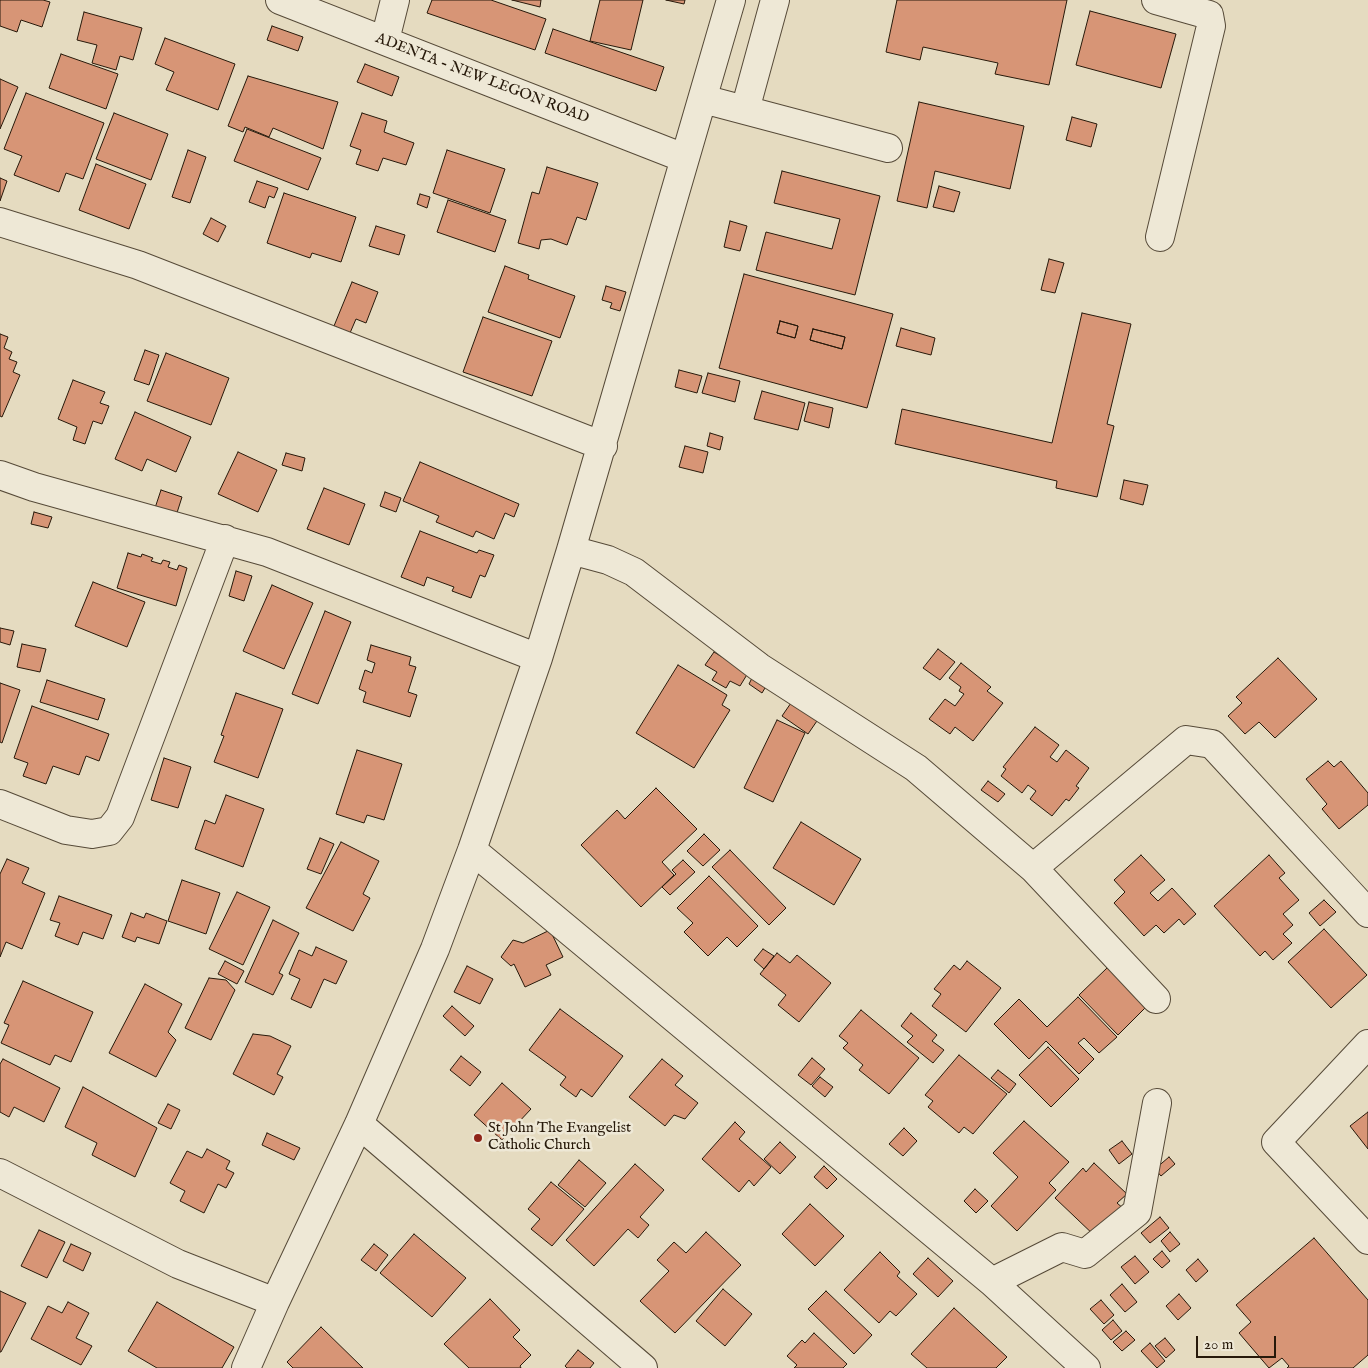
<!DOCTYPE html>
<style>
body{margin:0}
#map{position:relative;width:1368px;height:1368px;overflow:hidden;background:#e5dbc0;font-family:"IM FELL English",serif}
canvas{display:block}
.scale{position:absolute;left:1196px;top:1336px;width:80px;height:22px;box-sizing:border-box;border:2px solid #27190a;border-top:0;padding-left:6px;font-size:15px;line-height:18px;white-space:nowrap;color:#27190a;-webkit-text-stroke:4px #eee8d6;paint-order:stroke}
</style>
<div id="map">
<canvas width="1368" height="1368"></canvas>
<div class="scale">20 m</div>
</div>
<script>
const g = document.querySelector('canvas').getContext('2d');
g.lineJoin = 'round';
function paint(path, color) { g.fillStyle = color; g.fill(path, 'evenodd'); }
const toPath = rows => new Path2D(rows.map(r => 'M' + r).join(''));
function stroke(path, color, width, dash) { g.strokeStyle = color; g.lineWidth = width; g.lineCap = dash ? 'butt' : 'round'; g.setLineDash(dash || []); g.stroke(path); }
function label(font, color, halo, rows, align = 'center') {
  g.font = font + ' "IM FELL English",serif'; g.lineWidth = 5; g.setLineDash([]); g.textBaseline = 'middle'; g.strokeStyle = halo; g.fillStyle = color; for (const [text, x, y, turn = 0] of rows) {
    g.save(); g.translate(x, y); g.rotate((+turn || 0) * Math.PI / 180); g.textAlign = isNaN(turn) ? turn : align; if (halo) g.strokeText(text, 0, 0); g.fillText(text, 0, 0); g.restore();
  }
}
const building = toPath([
 [0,0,43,0,50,2,42,27,21,20,17,32,0,26,0,0],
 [432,0,491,0,546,19,535,50,427,13,432,0],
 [512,0,541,0,540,7,512,0],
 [600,0,643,0,631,50,590,41,600,0],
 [666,0,685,0,684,4,666,0],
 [897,0,1067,0,1049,85,995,74,998,63,923,47,920,60,886,52,897,0],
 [1090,11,1176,34,1161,88,1076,65,1090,11],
 [84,12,142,28,133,60,120,56,116,70,92,63,97,45,77,40,84,12],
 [272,26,303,37,298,51,267,40,272,26],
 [553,29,664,67,656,91,545,53,553,29],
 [165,38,235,64,218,110,166,90,174,72,155,64,165,38],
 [61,54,118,74,106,109,49,88,61,54],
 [365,64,399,77,392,96,357,82,365,64],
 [248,76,338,102,323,149,273,128,269,137,245,127,243,132,228,126,248,76],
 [0,79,18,87,0,129,0,79],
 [26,93,104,123,83,179,66,173,59,192,14,175,22,156,4,149,26,93],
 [919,102,1024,126,1010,189,935,171,927,208,897,201,919,102],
 [114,113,168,134,151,180,96,159,114,113],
 [362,113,387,121,384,132,414,143,406,165,383,158,378,171,356,164,361,150,350,146,362,113],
 [1072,117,1097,124,1091,147,1066,140,1072,117],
 [247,129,321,158,308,190,234,161,247,129],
 [188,150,206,157,190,203,172,197,188,150],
 [447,150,505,169,490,213,433,193,447,150],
 [96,164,146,184,129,229,79,210,96,164],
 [547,167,598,183,586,220,577,217,567,245,551,239,541,240,539,249,518,243,532,192,539,194,547,167],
 [782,171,880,196,855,295,756,270,766,232,832,249,840,219,774,203,782,171],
 [0,178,7,181,0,201,0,178],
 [257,181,278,188,274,198,269,196,265,208,249,202,257,181],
 [939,186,960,192,954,212,933,207,939,186],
 [284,193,356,217,341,262,312,253,310,258,267,243,284,193],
 [420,194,430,197,427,208,417,204,420,194],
 [448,200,506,220,495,252,437,232,448,200],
 [211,218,226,226,218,242,203,234,211,218],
 [730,221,747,226,740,251,724,247,730,221],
 [376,226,405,235,399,255,369,246,376,226],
 [1049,259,1064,263,1055,293,1041,290,1049,259],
 [505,266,529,275,528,279,575,296,560,338,488,312,505,266],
 [744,274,893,314,867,408,719,368,744,274],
 [780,321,798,326,795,338,777,333,780,321],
 [813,329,845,337,842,349,810,340,813,329],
 [352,282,378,292,366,323,356,319,350,333,334,326,352,282],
 [606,286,626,292,620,311,610,308,612,303,602,300,606,286],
 [1082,313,1131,324,1107,424,1114,426,1097,497,1056,488,1057,481,895,444,902,409,1052,443,1082,313],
 [483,317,552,341,532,396,463,372,483,317],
 [780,321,798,326,795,338,777,333,780,321],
 [901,328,935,338,931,355,896,346,901,328],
 [813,329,845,337,842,349,810,340,813,329],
 [0,334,8,337,4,348,12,352,9,359,17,362,13,372,20,375,2,417,0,416,0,334],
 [145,350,159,355,149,385,134,380,145,350],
 [166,353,229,378,211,425,147,401,166,353],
 [679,370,702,376,697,393,675,387,679,370],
 [708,373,740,381,735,402,702,393,708,373],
 [73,380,105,392,100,403,109,406,102,424,93,421,85,444,73,440,77,427,58,419,73,380],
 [762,391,805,403,798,430,754,419,762,391],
 [809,402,833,408,829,428,804,421,809,402],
 [135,412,191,437,176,472,147,459,142,471,115,459,135,412],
 [710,433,723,437,720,450,707,446,710,433],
 [685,446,708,452,703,473,679,467,685,446],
 [238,452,277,470,258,512,218,494,238,452],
 [286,453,305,458,302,471,282,465,286,453],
 [420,462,519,504,514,517,505,513,494,539,476,531,473,537,436,522,439,516,403,501,420,462],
 [1124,480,1148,485,1143,505,1120,499,1124,480],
 [324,488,365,504,349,545,307,529,324,488],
 [161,490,182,497,175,519,154,511,161,490],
 [385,492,401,498,396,512,380,506,385,492],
 [34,512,52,517,48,528,31,524,34,512],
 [420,531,477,553,479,550,494,555,485,577,480,575,471,598,452,591,454,587,427,577,424,586,401,577,420,531],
 [128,553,141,557,142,554,153,558,151,561,161,564,163,560,170,562,168,567,177,570,179,565,187,568,176,606,117,588,128,553],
 [236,571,252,576,244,601,229,596,236,571],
 [93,582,145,602,127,647,75,626,93,582],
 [272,585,313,603,284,669,243,651,272,585],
 [325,611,351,622,318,704,292,694,325,611],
 [0,628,14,631,10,645,0,642,0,628],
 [22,644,46,649,40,672,17,667,22,644],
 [371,645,411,657,409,665,416,667,408,692,417,695,410,717,363,702,366,692,359,689,365,670,372,673,375,663,367,660,371,645],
 [938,649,955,662,940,680,923,668,938,649],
 [714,652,748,673,740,686,730,681,726,688,712,680,717,672,705,665,714,652],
 [1278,658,1317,699,1275,738,1259,722,1245,734,1228,716,1242,703,1236,697,1278,658],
 [961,663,991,687,987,691,1003,703,973,741,955,727,950,734,929,719,945,699,955,706,964,694,959,691,961,687,949,678,961,663],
 [678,665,727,695,722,705,730,710,694,768,636,733,678,665],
 [754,674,768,683,762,693,749,684,754,674],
 [47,680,105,699,98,720,40,702,47,680],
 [0,683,20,690,2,743,0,742,0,683],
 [236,693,283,709,258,778,214,762,224,736,221,735,236,693],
 [793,700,819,718,808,734,782,716,793,700],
 [32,706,109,734,99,761,86,756,79,775,53,766,46,784,23,776,28,763,14,758,32,706],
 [777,720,805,733,773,802,744,788,777,720],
 [1035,727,1059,745,1050,757,1057,762,1066,750,1089,768,1076,786,1079,788,1069,801,1066,799,1052,816,1030,799,1036,791,1028,785,1022,793,1001,776,1006,769,1003,767,1035,727],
 [357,750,402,764,384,820,367,815,364,823,336,814,357,750],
 [164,758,191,767,178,808,151,800,164,758],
 [1328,761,1334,767,1341,761,1368,793,1368,805,1339,829,1322,809,1327,804,1306,779,1328,761],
 [988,781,1005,794,998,802,981,790,988,781],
 [656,788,697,829,662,862,674,875,641,907,581,845,617,810,625,819,656,788],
 [226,795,264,809,243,867,195,849,205,820,215,824,226,795],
 [801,822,861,859,834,905,773,868,801,822],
 [704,834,720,850,703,866,687,851,704,834],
 [320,838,334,844,321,874,307,869,320,838],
 [341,842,379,861,363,894,370,898,353,931,306,908,341,842],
 [730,850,786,908,769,925,712,867,730,850],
 [1141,855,1165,880,1150,893,1158,901,1172,888,1196,914,1184,925,1179,919,1164,933,1156,925,1144,936,1114,903,1125,892,1114,880,1141,855],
 [1269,855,1285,873,1279,878,1299,900,1283,914,1293,925,1283,934,1292,943,1273,960,1265,951,1260,956,1214,906,1269,855],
 [7,859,29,868,22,883,45,893,22,949,6,942,0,957,0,874,7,859],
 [683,860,695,872,670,895,662,887,676,874,672,870,683,860],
 [709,876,758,926,737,947,727,937,708,956,684,932,693,923,677,908,709,876],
 [182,880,220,893,206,934,168,921,182,880],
 [237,892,270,907,243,965,209,949,237,892],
 [59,896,112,915,103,939,83,932,78,945,55,936,60,923,50,920,59,896],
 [1324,900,1336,912,1320,926,1309,913,1324,900],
 [131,913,144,918,146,913,167,921,159,944,137,937,135,942,122,937,131,913],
 [273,920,299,933,279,973,283,975,273,995,245,982,273,920],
 [1324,929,1367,975,1331,1008,1288,962,1324,929],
 [550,930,563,957,546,965,551,975,525,987,514,964,511,966,501,957,513,940,523,943,550,930],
 [316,947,347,961,336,984,324,979,311,1008,291,999,300,979,289,974,299,950,312,956,316,947],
 [763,949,774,956,764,969,754,960,763,949],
 [777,953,790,963,797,955,831,983,799,1022,778,1005,786,995,760,974,777,953],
 [225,961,244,971,237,984,218,974,225,961],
 [967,961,1001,988,966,1032,932,1006,941,994,934,989,954,965,960,970,967,961],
 [467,966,493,979,480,1004,454,992,467,966],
 [1107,968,1146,1007,1118,1035,1079,995,1107,968],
 [209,978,226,980,235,990,211,1040,185,1028,209,978],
 [23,981,93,1012,71,1062,55,1055,50,1065,1,1043,9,1025,4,1023,23,981],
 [145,984,182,1004,168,1032,176,1040,156,1077,109,1053,145,984],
 [1078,997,1117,1037,1099,1053,1084,1038,1078,1043,1094,1059,1079,1074,1046,1041,1029,1059,994,1024,1019,999,1047,1027,1078,997],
 [452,1006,474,1026,465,1036,443,1016,452,1006],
 [560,1009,623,1056,592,1097,581,1089,576,1097,560,1085,566,1077,529,1050,560,1009],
 [861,1010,919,1058,889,1094,859,1070,863,1065,843,1048,848,1043,839,1036,861,1010],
 [911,1013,937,1035,932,1041,944,1050,933,1063,907,1042,913,1036,901,1026,911,1013],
 [253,1034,270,1036,291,1046,277,1074,283,1077,274,1095,233,1074,253,1034],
 [1048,1047,1079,1079,1051,1107,1019,1075,1048,1047],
 [959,1055,1007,1094,973,1134,964,1127,959,1133,928,1107,933,1101,925,1095,959,1055],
 [461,1056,481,1072,470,1086,450,1070,461,1056],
 [812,1058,825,1069,811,1085,798,1075,812,1058],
 [3,1059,60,1088,44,1122,14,1107,9,1117,0,1112,0,1064,3,1059],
 [662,1059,683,1076,675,1085,698,1103,685,1119,674,1115,665,1126,629,1097,662,1059],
 [998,1070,1016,1084,1009,1093,991,1078,998,1070],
 [820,1077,833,1087,825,1097,812,1086,820,1077],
 [502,1083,531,1109,502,1140,474,1115,502,1083],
 [83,1087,157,1128,135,1177,92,1155,97,1143,65,1127,83,1087],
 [168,1104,180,1110,171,1129,158,1123,168,1104],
 [1368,1112,1368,1149,1350,1126,1368,1112],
 [1024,1121,1069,1162,1049,1183,1056,1190,1017,1231,991,1206,1018,1177,993,1153,1024,1121],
 [735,1122,745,1132,739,1139,771,1167,754,1186,749,1180,739,1192,702,1159,735,1122],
 [904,1128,917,1141,903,1156,889,1144,904,1128],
 [267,1133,300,1148,294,1160,262,1145,267,1133],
 [1122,1141,1132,1154,1119,1164,1109,1150,1122,1141],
 [780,1142,796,1157,780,1174,764,1159,780,1142],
 [207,1149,230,1161,226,1169,234,1173,226,1188,218,1184,204,1213,180,1201,185,1191,170,1183,187,1151,202,1158,207,1149],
 [1169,1157,1175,1164,1161,1176,1155,1169,1169,1157],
 [579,1160,606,1183,585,1207,558,1185,579,1160],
 [1094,1163,1127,1194,1117,1203,1124,1209,1097,1238,1055,1198,1083,1168,1086,1172,1094,1163],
 [635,1164,664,1190,640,1217,649,1225,638,1238,628,1229,594,1266,566,1240,635,1164],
 [824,1166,837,1179,827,1189,814,1177,824,1166],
 [551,1182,584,1209,552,1246,531,1229,540,1219,528,1209,551,1182],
 [975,1189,988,1201,976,1213,964,1201,975,1189],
 [810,1204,844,1236,815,1266,782,1234,810,1204],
 [1160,1217,1169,1228,1150,1243,1141,1233,1160,1217],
 [39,1230,65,1242,47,1278,21,1266,39,1230],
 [706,1232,741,1265,675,1333,640,1301,669,1271,657,1260,674,1242,686,1253,706,1232],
 [1170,1232,1180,1244,1170,1252,1161,1241,1170,1232],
 [414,1234,466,1278,432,1317,380,1273,414,1234],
 [1314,1238,1368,1300,1368,1355,1353,1368,1287,1368,1289,1366,1282,1358,1269,1368,1239,1333,1251,1322,1236,1305,1314,1238],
 [71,1244,91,1253,83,1271,63,1261,71,1244],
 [374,1244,388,1255,376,1271,361,1260,374,1244],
 [1162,1251,1170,1261,1162,1268,1153,1259,1162,1251],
 [880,1252,900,1272,897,1276,917,1294,896,1316,890,1311,879,1323,844,1290,880,1252],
 [1135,1256,1149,1272,1135,1284,1121,1267,1135,1256],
 [928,1258,953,1281,938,1297,913,1274,928,1258],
 [1198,1259,1208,1271,1196,1282,1186,1270,1198,1259],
 [1122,1284,1137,1302,1125,1312,1110,1295,1122,1284],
 [723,1289,752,1314,725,1346,696,1321,723,1289],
 [0,1291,26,1303,1,1352,0,1352,0,1291],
 [826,1291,872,1335,854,1354,808,1309,826,1291],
 [1179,1294,1191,1308,1178,1320,1166,1306,1179,1294],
 [490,1299,520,1330,513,1337,531,1355,520,1366,521,1368,469,1368,444,1344,490,1299],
 [1101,1300,1114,1315,1104,1324,1090,1309,1101,1300],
 [68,1302,89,1313,76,1338,92,1346,81,1365,31,1339,48,1306,62,1313,68,1302],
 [157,1302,234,1347,222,1368,157,1368,128,1351,157,1302],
 [954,1308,1007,1357,996,1368,927,1368,911,1354,954,1308],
 [1113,1320,1122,1331,1111,1340,1102,1330,1113,1320],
 [321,1327,363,1368,293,1368,287,1362,321,1327],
 [1126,1331,1135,1340,1122,1351,1113,1342,1126,1331],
 [814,1333,847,1364,843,1368,794,1368,797,1365,787,1356,802,1340,805,1343,814,1333],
 [1165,1338,1175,1350,1166,1358,1155,1346,1165,1338],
 [1150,1343,1165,1361,1157,1368,1141,1351,1150,1343],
 [578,1350,594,1363,590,1368,567,1368,565,1366,578,1350]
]);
const minor = toPath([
 [280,0,684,158],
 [1156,0,1209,15,1211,26,1160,237],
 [385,40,395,0],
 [703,99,888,148],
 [745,110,775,0],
 [0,222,138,265,603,446],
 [0,475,34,487,267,552,538,658],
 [571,550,608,560,634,572,759,667,916,768,1033,868,1156,999],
 [0,804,66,830,92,834,109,831,120,817,225,539],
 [472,850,992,1282,1086,1368],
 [1033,868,1186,740,1212,744,1368,913],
 [1368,1044,1276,1142,1368,1240],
 [359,1124,643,1368],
 [0,1173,178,1264,275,1302],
 [992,1282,1062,1247,1085,1254,1137,1212,1157,1103],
 [246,1368,275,1302,359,1124,435,949,472,850,538,658,571,550,731,0]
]);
const markers = [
 [478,1138,5,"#8f2418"]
];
const streetNames = [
 ["ADENTA - NEW LEGON ROAD",482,79,21]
];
const poiNames = [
 ["St John The Evangelist",488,1129],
 ["Catholic Church",488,1146]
];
paint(building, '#d79576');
stroke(building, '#27190a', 1);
stroke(minor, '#564a38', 30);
stroke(minor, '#eee8d6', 28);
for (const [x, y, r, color] of markers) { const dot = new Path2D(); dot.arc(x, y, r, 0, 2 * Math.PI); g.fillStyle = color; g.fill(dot); stroke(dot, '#eee8d6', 2); }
label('15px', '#27190a', '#eee8d6', streetNames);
label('15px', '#27190a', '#eee8d6', poiNames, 'left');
</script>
